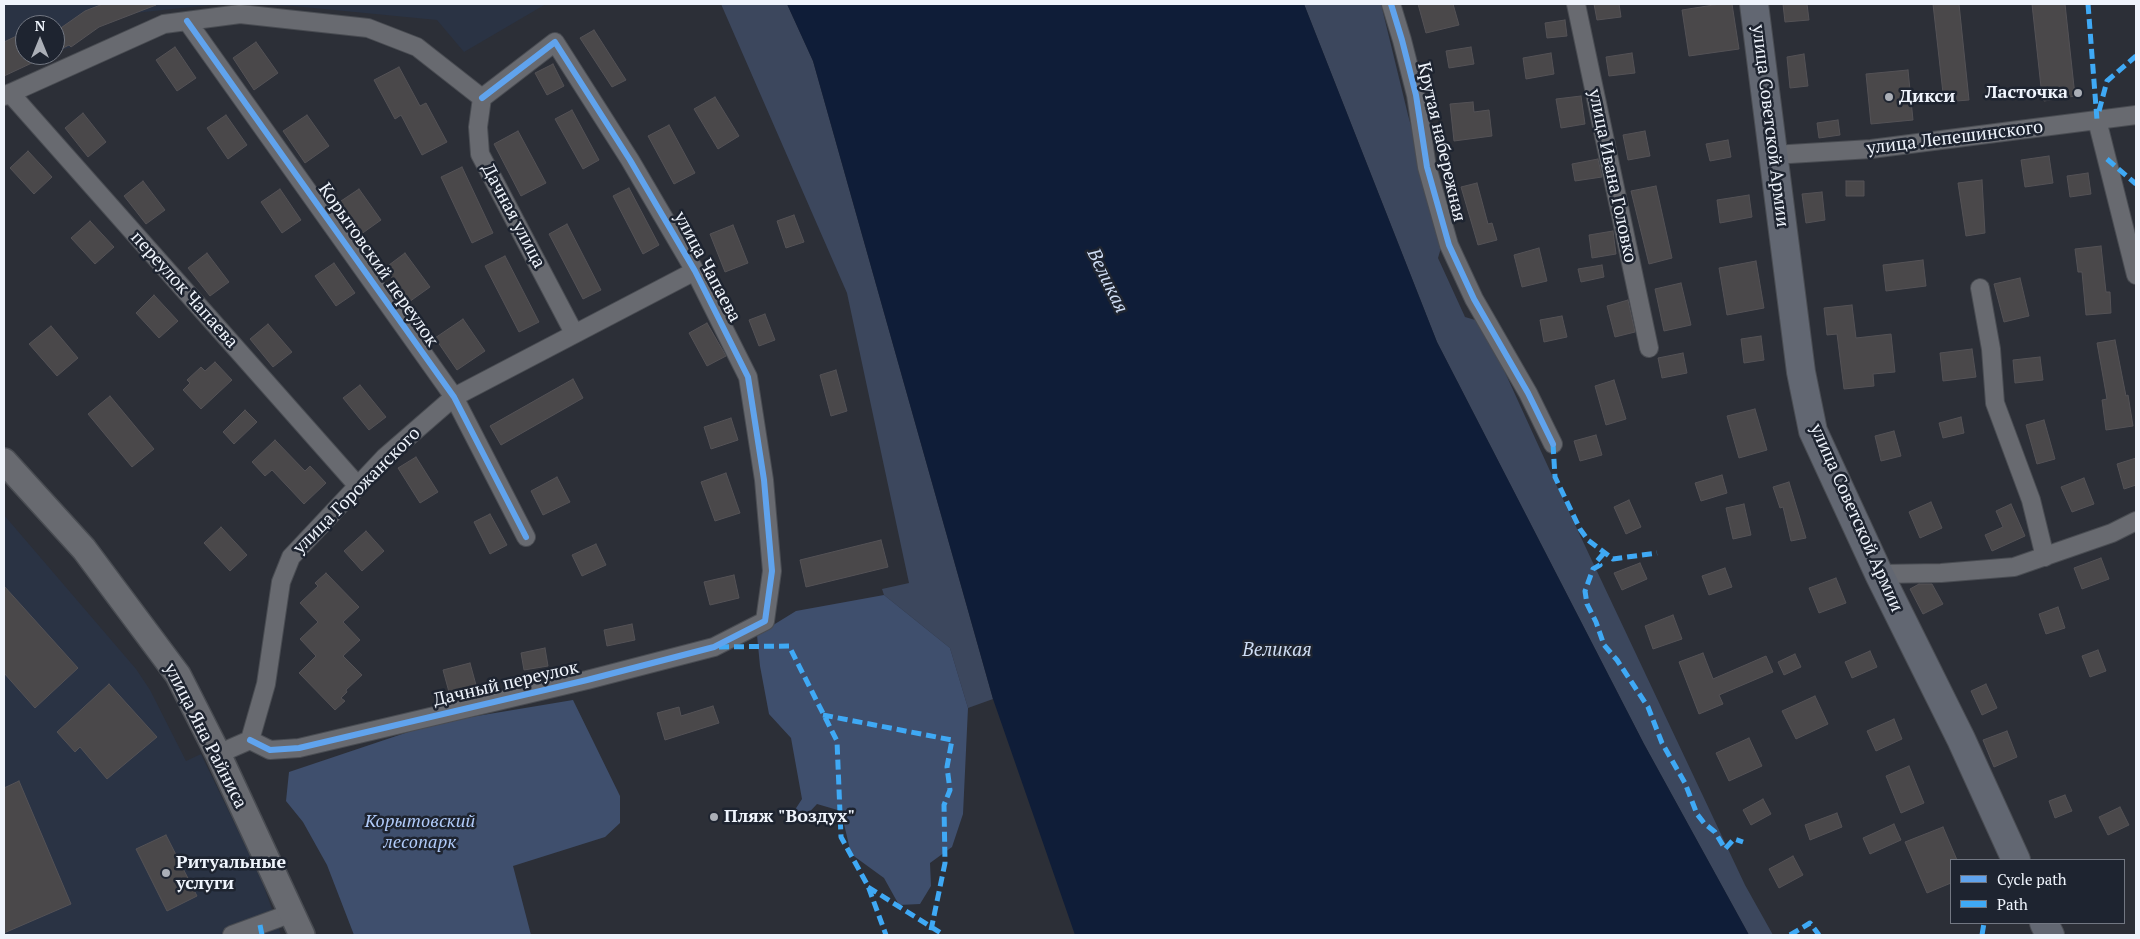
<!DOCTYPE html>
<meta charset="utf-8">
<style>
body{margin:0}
#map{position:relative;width:2140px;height:939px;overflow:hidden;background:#2c2f37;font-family:"PT Serif",serif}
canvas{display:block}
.frame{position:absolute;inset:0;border:5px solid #eff4fc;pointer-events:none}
.legend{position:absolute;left:1950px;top:859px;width:175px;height:65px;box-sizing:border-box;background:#1e2430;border:1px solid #727782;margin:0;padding:6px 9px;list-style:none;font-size:15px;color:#eff4fc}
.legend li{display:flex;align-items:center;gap:10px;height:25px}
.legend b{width:25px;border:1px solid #727782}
.north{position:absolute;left:15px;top:15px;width:50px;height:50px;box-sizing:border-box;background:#1e2430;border:1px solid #727782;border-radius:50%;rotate:0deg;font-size:14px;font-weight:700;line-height:20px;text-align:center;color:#eff4fc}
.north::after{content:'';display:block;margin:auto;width:18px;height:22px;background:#abafb7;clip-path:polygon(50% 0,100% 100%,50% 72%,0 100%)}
</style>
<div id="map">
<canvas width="2140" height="939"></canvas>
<div class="frame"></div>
<ul class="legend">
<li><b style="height:6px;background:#60a3ed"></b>Cycle path</li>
<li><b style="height:6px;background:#3fa9f5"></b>Path</li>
</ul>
<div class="north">N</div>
</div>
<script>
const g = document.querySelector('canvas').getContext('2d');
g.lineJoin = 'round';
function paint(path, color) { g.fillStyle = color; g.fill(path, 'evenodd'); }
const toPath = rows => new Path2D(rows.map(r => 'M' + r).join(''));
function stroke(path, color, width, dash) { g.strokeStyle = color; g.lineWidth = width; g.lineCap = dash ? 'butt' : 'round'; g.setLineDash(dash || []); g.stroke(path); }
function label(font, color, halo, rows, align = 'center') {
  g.font = font + ' "PT Serif",serif'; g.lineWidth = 5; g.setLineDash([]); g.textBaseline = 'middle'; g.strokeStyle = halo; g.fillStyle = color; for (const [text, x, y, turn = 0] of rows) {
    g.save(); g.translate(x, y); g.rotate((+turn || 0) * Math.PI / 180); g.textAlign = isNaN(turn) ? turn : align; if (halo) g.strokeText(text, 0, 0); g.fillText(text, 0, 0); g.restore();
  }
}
const built = toPath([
 [4,4,219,4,135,13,100,26,71,47,55,52,55,25,25,25,25,55,49,55,4,76],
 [235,4,546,4,464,52,437,20,293,6],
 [4,515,136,669,150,690,186,761,201,754,261,878,281,935,4,935]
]);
const green = toPath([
 [721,4,787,4,813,61,993,699,968,708,950,648,884,595,882,589,909,583,847,293],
 [1304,4,1381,4,1408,115,1443,241,1438,258,1465,317,1482,322,1561,495,1745,885,1773,935,1749,935,1644,744,1437,342]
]);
const forest = toPath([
 [884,595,950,648,968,708,963,814,952,847,930,863,931,886,920,904,899,905,884,878,851,854,841,811,817,804,801,821,789,819,802,799,791,738,769,714,760,666,757,635,796,611],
 [573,700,620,796,620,823,605,837,513,866,531,935,354,935,327,865,303,822,286,801,289,772,435,723]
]);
const water = toPath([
 [787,4,1304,4,1437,342,1644,744,1749,935,1075,935,993,699,813,61]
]);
const building = toPath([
 [103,4,156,5,99,27,71,47,69,45,55,52,55,32,85,11,103,4],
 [1418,4,1453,4,1459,25,1426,33,1418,4],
 [1594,4,1619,4,1621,17,1597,20,1594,4],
 [1720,4,1732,4,1739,49,1689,56,1682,10,1720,4],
 [1783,4,1807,4,1809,20,1785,22,1783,4],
 [1933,4,1959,4,1969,100,1944,102,1933,4],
 [2032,4,2065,4,2075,96,2044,101,2041,87,2032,4],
 [1565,20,1567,36,1547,38,1545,23,1565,20],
 [594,30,626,80,612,87,580,38,594,30],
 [25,32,25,55,49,55,4,76,4,42,25,32],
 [256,42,278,73,254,90,233,58,256,42],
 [175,47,196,78,177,91,156,60,175,47],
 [1471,47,1474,64,1449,68,1446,51,1471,47],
 [1551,53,1554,74,1526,79,1523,58,1551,53],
 [1632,53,1635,73,1609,76,1606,57,1632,53],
 [1804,54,1808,86,1790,88,1787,57,1804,54],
 [553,64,564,86,547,95,535,73,553,64],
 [399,67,420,106,426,103,447,142,422,155,401,115,395,119,374,80,399,67],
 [1908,70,1913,120,1871,124,1866,74,1908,70],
 [1581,96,1585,124,1561,128,1556,99,1581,96],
 [715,97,739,136,718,149,694,109,715,97],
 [1473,102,1474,112,1489,110,1492,136,1454,141,1450,104,1473,102],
 [572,110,599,160,583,169,555,119,572,110],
 [83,113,106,142,88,157,65,128,83,113],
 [226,115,247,145,228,159,207,128,226,115],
 [307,115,329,146,305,163,283,131,307,115],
 [1838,120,1840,135,1819,138,1817,123,1838,120],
 [669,125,695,173,674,184,648,136,669,125],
 [518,131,546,183,521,196,494,144,518,131],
 [1645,131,1650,156,1628,160,1623,135,1645,131],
 [1728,140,1731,157,1710,161,1706,144,1728,140],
 [28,151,52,177,34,194,10,168,28,151],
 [2049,156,2053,183,2025,187,2021,160,2049,156],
 [1598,159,1602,177,1575,181,1572,164,1598,159],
 [462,167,493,233,472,243,441,177,462,167],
 [2088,173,2091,194,2070,197,2067,176,2088,173],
 [1982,180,1985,233,1966,236,1958,183,1982,180],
 [143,181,165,210,146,224,124,196,143,181],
 [1846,181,1864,181,1864,196,1846,196,1846,181],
 [1477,183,1488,224,1492,223,1497,240,1478,245,1461,187,1477,183],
 [1656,186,1672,258,1649,264,1631,191,1656,186],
 [629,188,659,245,643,254,613,196,629,188],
 [280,189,301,220,282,233,261,202,280,189],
 [359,189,381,220,357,237,335,205,359,189],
 [1822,192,1825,220,1806,223,1802,194,1822,192],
 [1749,195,1752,217,1720,223,1717,200,1749,195],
 [794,215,804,242,786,248,777,221,794,215],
 [90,221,114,247,95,264,71,238,90,221],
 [567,224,601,290,583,299,549,234,567,224],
 [733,225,748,263,725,272,710,234,733,225],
 [1613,231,1616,254,1592,258,1589,235,1613,231],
 [2101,246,2106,292,2110,292,2111,313,2086,315,2082,272,2078,272,2075,249,2101,246],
 [1539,248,1547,281,1522,287,1514,255,1539,248],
 [207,253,229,282,210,296,188,268,207,253],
 [405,253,430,287,409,302,385,268,405,253],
 [505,256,539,322,519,332,485,266,505,256],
 [1923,260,1926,286,1886,291,1883,265,1923,260],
 [1756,261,1764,308,1727,315,1719,268,1756,261],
 [334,263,355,293,336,306,315,276,334,263],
 [1602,265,1604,277,1581,282,1578,269,1602,265],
 [2020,278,2029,316,2004,322,1994,284,2020,278],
 [1681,283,1691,325,1664,331,1655,289,1681,283],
 [154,295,178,321,159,338,136,313,154,295],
 [1628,300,1635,332,1615,337,1607,306,1628,300],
 [1852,305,1856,338,1891,334,1895,372,1873,374,1874,386,1844,389,1837,334,1827,335,1824,308,1852,305],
 [765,314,775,340,759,346,749,320,765,314],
 [1562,316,1567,337,1544,342,1540,320,1562,316],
 [463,319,485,351,457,370,435,338,463,319],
 [707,323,726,356,707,366,689,333,707,323],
 [268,324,292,352,273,367,250,339,268,324],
 [51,326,78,358,57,376,29,344,51,326],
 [1761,336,1764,360,1744,363,1741,339,1761,336],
 [2115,340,2126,396,2128,395,2133,426,2106,430,2102,400,2107,399,2097,343,2115,340],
 [1972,349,1976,377,1943,381,1940,353,1972,349],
 [1683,353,1687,373,1662,378,1658,358,1683,353],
 [2040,357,2043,380,2015,383,2013,360,2040,357],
 [215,362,232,380,201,409,183,390,190,383,187,380,201,367,205,371,215,362],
 [836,370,847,411,831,416,820,375,836,370],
 [573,379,583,398,501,445,490,426,573,379],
 [1614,380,1626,419,1606,425,1595,386,1614,380],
 [360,385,386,417,369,430,343,398,360,385],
 [110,396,154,449,132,467,88,414,110,396],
 [1755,409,1767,450,1739,458,1727,416,1755,409],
 [245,410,257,422,234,444,223,432,245,410],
 [1961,417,1964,433,1943,438,1939,423,1961,417],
 [731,418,738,440,711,449,704,427,731,418],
 [2044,420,2055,459,2037,464,2026,425,2044,420],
 [1894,431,1901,456,1881,461,1875,436,1894,431],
 [1596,435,1602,455,1580,461,1574,441,1596,435],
 [275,440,305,471,310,466,326,483,304,504,272,470,265,476,252,462,275,440],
 [416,457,438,492,420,503,398,468,416,457],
 [2136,458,2136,485,2124,489,2117,464,2136,458],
 [726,473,740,513,715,521,701,482,726,473],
 [1722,475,1727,493,1701,501,1695,483,1722,475],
 [557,477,570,502,543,515,531,491,557,477],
 [2084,478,2094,504,2072,512,2061,487,2084,478],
 [1789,482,1806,538,1791,541,1783,507,1780,508,1773,487,1789,482],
 [1629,500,1641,527,1626,534,1614,507,1629,500],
 [1931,502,1942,528,1920,538,1909,512,1931,502],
 [1744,504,1751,535,1733,539,1726,508,1744,504],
 [2011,504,2025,536,1992,551,1985,535,2003,527,1996,511,2011,504],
 [490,514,507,545,490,554,474,522,490,514],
 [221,527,247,555,230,571,204,543,221,527],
 [366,531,384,551,362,571,344,551,366,531],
 [881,540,888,567,806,587,800,560,881,540],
 [596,544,606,565,582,576,572,555,596,544],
 [2101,558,2109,579,2082,589,2074,568,2101,558],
 [1640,563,1647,579,1622,590,1614,573,1640,563],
 [1725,568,1732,587,1709,595,1702,576,1725,568],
 [326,573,359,607,343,622,360,640,343,656,362,675,346,690,347,692,341,698,345,701,335,710,299,673,316,656,300,639,318,622,300,603,318,586,315,583,326,573],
 [734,575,739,598,710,605,704,582,734,575],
 [1836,578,1846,603,1819,613,1809,588,1836,578],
 [1919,584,1932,584,1943,604,1923,614,1910,589,1919,584],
 [4,586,78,668,35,708,4,673,4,586],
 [2058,607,2065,628,2046,634,2039,614,2058,607],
 [1673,615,1682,639,1653,649,1645,626,1673,615],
 [632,624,635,640,607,646,604,630,632,624],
 [545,648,548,666,524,670,521,653,545,648],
 [2098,650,2106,671,2090,677,2082,656,2098,650],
 [1870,651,1877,667,1852,678,1845,662,1870,651],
 [1703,653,1713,679,1766,656,1773,672,1719,695,1723,704,1699,714,1679,662,1703,653],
 [1795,654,1801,667,1784,675,1778,662,1795,654],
 [470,663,476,685,449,692,443,670,470,663],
 [109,684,157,737,107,779,80,747,75,752,57,732,109,684],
 [1986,684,1997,708,1982,715,1971,691,1986,684],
 [1815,696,1828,724,1796,739,1782,711,1815,696],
 [713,706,719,723,665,740,657,713,679,707,681,716,713,706],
 [1894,719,1902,739,1876,751,1867,731,1894,719],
 [2007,731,2017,757,1994,767,1983,740,2007,731],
 [1749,738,1762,766,1729,781,1716,753,1749,738],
 [1909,766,1924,803,1901,813,1886,776,1909,766],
 [19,781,71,904,4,933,4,788,19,781],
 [2065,795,2072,811,2055,818,2049,801,2065,795],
 [1763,799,1771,814,1751,825,1743,810,1763,799],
 [2120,807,2129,825,2108,835,2099,817,2120,807],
 [1837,813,1842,827,1810,840,1805,825,1837,813],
 [1894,824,1901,840,1870,854,1863,838,1894,824],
 [1943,827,1957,860,1951,860,1951,883,1927,893,1905,842,1943,827],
 [166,835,197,896,167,911,136,849,166,835],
 [1793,856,1803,875,1779,888,1769,869,1793,856]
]);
const street = toPath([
 [1391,4,1402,40,1416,95,1427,167,1449,245,1474,299,1528,393,1553,444],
 [1576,4,1649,348],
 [187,21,454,397,526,537],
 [10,93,358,486],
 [4,96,164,24,240,14,368,28,417,47,482,98,478,127,480,154,574,333],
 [2097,120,2136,275],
 [1773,155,1871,149,2136,115],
 [1980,288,1991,349,1995,403,2031,500,2045,557],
 [1879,574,1941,573,2014,567,2112,533,2136,521],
 [250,740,270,750,299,748,587,680,714,647,765,621,772,571,764,480,748,377,695,271,630,160,555,42,482,98],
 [218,754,250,740,266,684,281,582,291,557,385,457,454,397,695,271],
 [232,935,292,913]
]);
const secondary = toPath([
 [4,461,84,549,178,675,218,754,302,935]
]);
const primary = toPath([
 [1754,4,1801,372,1813,431,1879,574,1961,739,2016,860],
 [2044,923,2050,935]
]);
const quiet = toPath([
 [2088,4,2097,120],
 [2099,111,2107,81,2136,56],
 [2107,159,2136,184],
 [1553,444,1555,477,1580,529,1588,540,1613,559,1657,553],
 [1604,553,1597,561,1600,565,1593,569,1585,591,1587,604,1596,622,1604,645,1617,660,1648,707,1662,743,1685,783,1697,814,1704,823,1715,832,1725,849,1734,839,1743,842],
 [719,647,789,646,837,741,841,837,868,886,886,935],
 [823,715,952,740,947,767,950,790,944,805,945,863,930,935],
 [868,887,944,935],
 [260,925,262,935],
 [1790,935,1810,923,1819,935],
 [1982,935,1984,923]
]);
const cycleway = toPath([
 [1391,4,1402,40,1416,95,1427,167,1449,245,1474,299,1528,393,1553,444],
 [187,21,454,397,526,537],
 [250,740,270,750,299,748,587,680,714,647,765,621,772,571,764,480,748,377,695,271,630,160,555,42,482,98]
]);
const markers = [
 [2078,93,5,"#abafb7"],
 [1889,97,5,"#abafb7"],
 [714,817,5,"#abafb7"],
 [166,873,5,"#abafb7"]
];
const poiNames = [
 ["Ласточка",2068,93,"right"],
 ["Дикси",1899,97],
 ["Пляж \"Воздух\"",724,817],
 ["Ритуальные",176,863],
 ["услуги",176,884]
];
const streetNames = [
 ["улица Советской Армии",1770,126,83],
 ["улица Лепешинского",1955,138,-7],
 ["Крутая набережная",1441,142,77],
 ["улица Ивана Головко",1612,176,78],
 ["Дачная улица",513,216,62],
 ["Корытовский переулок",378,265,55],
 ["улица Чапаева",707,267,62],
 ["переулок Чапаева",184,290,48],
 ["улица Горожанского",357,491,-45],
 ["улица Советской Армии",1856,518,66],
 ["Дачный переулок",506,684,-13],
 ["улица Яна Райниса",205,736,63]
];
const parkNames = [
 ["Корытовский",420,822],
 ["лесопарк",420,843]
];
const waterNames = [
 ["Великая",1107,281,64],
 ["Великая",1277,651]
];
paint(built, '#2a3344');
paint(green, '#3c475d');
paint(forest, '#3f4f6d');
paint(water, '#0f1d38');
paint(building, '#4a484a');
stroke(building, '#545256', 1);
stroke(street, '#494c52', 20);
stroke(secondary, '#494c52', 28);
stroke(primary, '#494c52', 30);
stroke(street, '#686a70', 18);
stroke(secondary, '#686a70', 25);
stroke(primary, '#626772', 28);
stroke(quiet, '#3fa9f5', 5, [10, 5]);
stroke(cycleway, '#60a3ed', 6);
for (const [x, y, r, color] of markers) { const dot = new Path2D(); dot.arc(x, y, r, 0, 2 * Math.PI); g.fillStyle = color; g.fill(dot); stroke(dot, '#1e2430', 2); }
label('bold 18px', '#eff4fc', '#1e2430', poiNames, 'left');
label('18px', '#eff4fc', '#1e2430', streetNames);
label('italic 18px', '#b1cbf9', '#1e2430', parkNames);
label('italic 19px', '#cfddf4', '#1e2430', waterNames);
</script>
